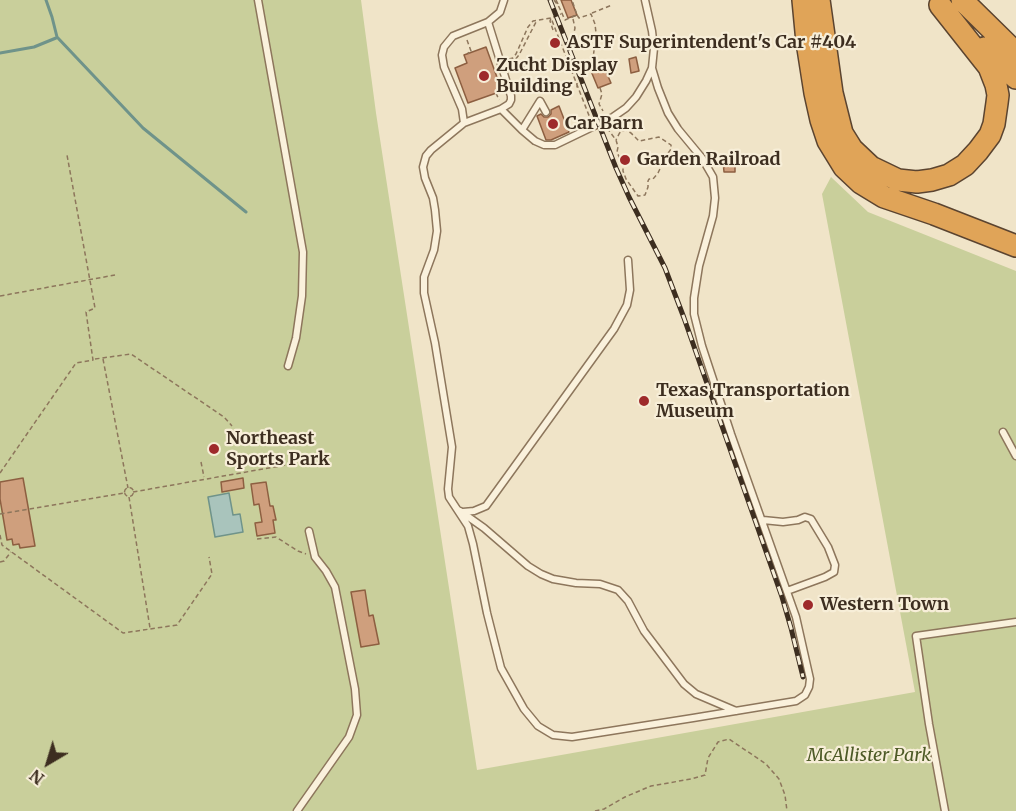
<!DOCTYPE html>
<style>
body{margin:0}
#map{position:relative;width:1016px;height:811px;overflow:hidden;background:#f0e4c8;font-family:Merriweather,serif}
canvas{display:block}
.north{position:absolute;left:18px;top:733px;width:60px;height:60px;-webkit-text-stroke:4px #f7eed8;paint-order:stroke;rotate:218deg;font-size:16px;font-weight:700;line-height:24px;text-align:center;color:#3d2e20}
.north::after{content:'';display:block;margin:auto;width:21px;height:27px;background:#3d2e20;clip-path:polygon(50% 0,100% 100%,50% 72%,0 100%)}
</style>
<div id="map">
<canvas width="1016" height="811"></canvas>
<div class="north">N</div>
</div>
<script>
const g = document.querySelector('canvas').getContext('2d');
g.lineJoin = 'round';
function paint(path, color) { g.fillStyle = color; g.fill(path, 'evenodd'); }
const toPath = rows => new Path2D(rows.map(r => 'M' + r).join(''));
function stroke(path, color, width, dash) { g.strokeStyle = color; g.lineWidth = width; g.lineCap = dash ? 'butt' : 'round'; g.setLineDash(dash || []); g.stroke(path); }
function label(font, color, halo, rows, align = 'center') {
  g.font = font + ' Merriweather,serif'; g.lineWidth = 4.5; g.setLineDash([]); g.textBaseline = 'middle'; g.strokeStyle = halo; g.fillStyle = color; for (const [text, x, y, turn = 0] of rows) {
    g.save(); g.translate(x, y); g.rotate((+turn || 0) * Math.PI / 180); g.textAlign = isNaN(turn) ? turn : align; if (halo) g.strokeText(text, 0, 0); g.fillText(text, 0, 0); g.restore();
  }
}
const green = toPath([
 [0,0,361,0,376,113,477,770,915,692,822,194,831,177,868,212,1016,271,1016,811,0,811]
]);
const water = toPath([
 [229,493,233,515,240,514,243,532,215,537,208,497,229,493]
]);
const stream = toPath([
 [46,0,52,17,57,37,143,128,246,212],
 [0,53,34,47,56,38]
]);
const building = toPath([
 [561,0,571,0,577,15,568,18,561,0],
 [486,47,502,91,468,103,455,68,467,63,464,55,486,47],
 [636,57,639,71,631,73,629,59,636,57],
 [604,67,611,83,598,88,591,71,604,67],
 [559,106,569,132,551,140,546,140,537,116,541,114,544,117,548,117,551,114,551,110,559,106],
 [735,159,735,172,724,172,723,161,735,159],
 [23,478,35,546,20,548,19,544,13,545,12,539,7,540,0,499,0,482,23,478],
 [243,478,244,488,222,492,221,482,243,478],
 [266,482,270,506,273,506,276,520,273,520,275,533,257,536,255,523,262,522,259,504,254,505,251,484,266,482],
 [365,590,369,616,373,615,379,644,361,647,351,592,365,590]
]);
const path = toPath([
 [554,0,559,7,565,20,577,15,572,0],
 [556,0,559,6],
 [592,13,612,5],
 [577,15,579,18,591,14,595,24,596,33,592,68,593,70],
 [573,19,575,28,572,41,576,40],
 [553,30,550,21,551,18,561,14],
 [467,40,471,51,468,52,469,54],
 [509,59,513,58,516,54,528,27,533,21,551,18,590,118],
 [509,62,515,60,519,55,537,20],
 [577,83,577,90],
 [600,88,602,94,599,104,603,111],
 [496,93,499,100],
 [607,128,616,140,618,147,617,152,623,166,623,171,626,179,638,196,645,195,648,187,648,181,649,179,653,179,658,173,666,156,671,149,671,145,659,137,639,141,631,133,626,130,621,131,619,134,616,140],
 [0,296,115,275],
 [95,359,131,354,224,417,232,426],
 [103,359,128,488],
 [201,462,204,477],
 [0,473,76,363,93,360,86,312,95,308,67,155],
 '124.5 492a4.5 4.5 0 1 1 9 0a4.5 4.5 0 1 1-9 0Z',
 [133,492,297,463],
 [129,497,150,628],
 [0,514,124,493],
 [0,535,2,545,123,633,177,625,212,574,209,557],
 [257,539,276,537,298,551,306,554],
 [0,562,4,561,11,552],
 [595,811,604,809,625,797,651,786,691,779,705,775,708,758,718,742,729,739,766,764,779,779,785,795,787,811]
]);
const service = toPath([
 [258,0,303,252,302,296,296,338,288,366],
 [504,0,500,12,488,22,511,96,511,100,509,104,501,109,522,130,535,141,544,145,555,145,613,117,626,108,636,97,646,81,652,68,654,48,652,31,645,0],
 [501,109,464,123,431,150,426,156,423,167,425,178,433,198,435,210,437,231,434,250,424,277,424,293,435,343,452,447,448,489,449,497,468,526,473,544,487,613,501,668,524,709,538,726,553,735,572,737,693,718,796,701,805,695,809,687,810,679,796,617,731,434,702,346,694,314,694,298,699,266,713,216,715,198,713,177,702,158,678,129,668,113,658,88,652,68],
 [464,123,462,109,444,67,442,55,444,47,453,36,488,22],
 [522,130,540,101,546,112],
 [1003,432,1016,456],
 [460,511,484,528,528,566,541,574,553,579,576,583,600,584,618,590,628,601,644,631,684,684,696,694,736,711],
 [463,512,474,511,486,506,614,329,627,305,630,290,628,260],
 [763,520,783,522,798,520,805,517,811,519,828,547,835,565,834,572,825,577,787,591],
 [297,811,349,737,357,715,355,689,335,587,326,571,315,557,309,531],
 [945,811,929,724,916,636,1016,622]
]);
const motorway = toPath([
 [803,0,807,42,815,93,821,120,828,141,844,167,861,183,884,197,934,214,1016,246],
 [819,0,832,93,842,133,852,149,871,167,898,180,917,182,932,180,949,175,965,165,978,151,990,135,994,124,997,103,998,95,996,85,989,67,940,5],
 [962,0,1016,53],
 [984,48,1016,78]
]);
const rail = toPath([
 [550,0,616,168,629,197,665,268,684,318,782,597,791,628,803,677],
 [524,69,533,62],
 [619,127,624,125]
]);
const markers = [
 [555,43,6,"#9e2a2b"],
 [484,76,6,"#9e2a2b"],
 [553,124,6,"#9e2a2b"],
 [625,160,6,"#9e2a2b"],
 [644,401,6,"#9e2a2b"],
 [214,449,6,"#9e2a2b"],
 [808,605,6,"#9e2a2b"]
];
const poiNames = [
 ["ASTF Superintendent's Car #404",567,43],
 ["Zucht Display",496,66],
 ["Building",496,87],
 ["Car Barn",565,124],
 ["Garden Railroad",637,160],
 ["Texas Transportation",656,391],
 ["Museum",656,412],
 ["Northeast",226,439],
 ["Sports Park",226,460],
 ["Western Town",820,605]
];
const parkNames = [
 ["McAllister Park",869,756]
];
paint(green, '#c9cf9b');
paint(water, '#a9c4bc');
stroke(water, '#6f938a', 1.5);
stroke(stream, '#6f938a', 3);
paint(building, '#cf9f7d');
stroke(building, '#8d5f41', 1.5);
stroke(service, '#8d765c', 9);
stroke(motorway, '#5b4430', 24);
stroke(path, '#8d765c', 1.5, [4.5, 3]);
stroke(service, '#faf1dc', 6);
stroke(motorway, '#e0a458', 21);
stroke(rail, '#3d2e20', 5);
stroke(rail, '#f7eed8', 3, [9]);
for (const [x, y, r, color] of markers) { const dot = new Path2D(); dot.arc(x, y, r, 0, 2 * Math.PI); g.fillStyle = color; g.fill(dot); stroke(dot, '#f7eed8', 2); }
label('bold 18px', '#3d2e20', '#f7eed8', poiNames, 'left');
label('italic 18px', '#4d5a26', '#f7eed8', parkNames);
</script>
